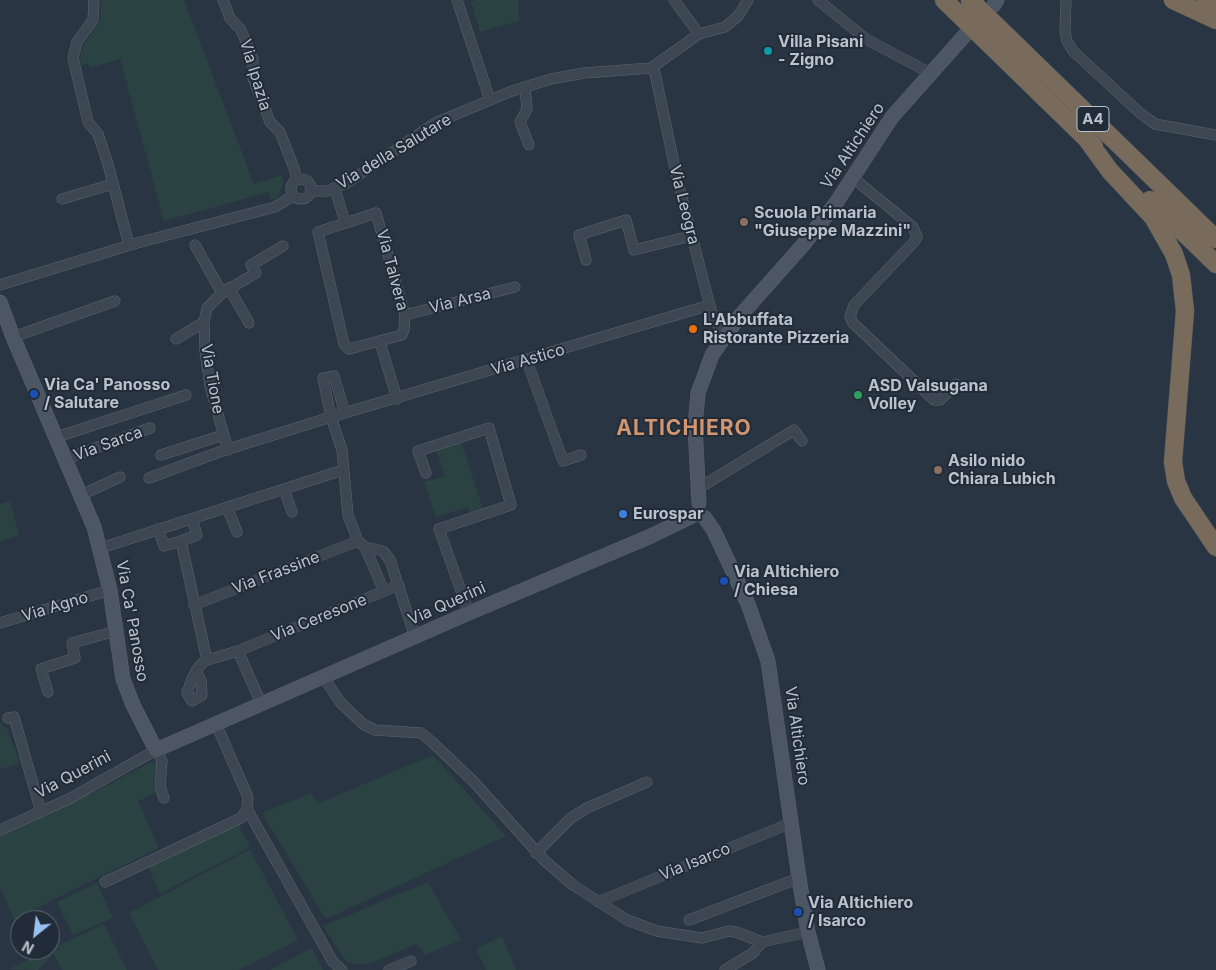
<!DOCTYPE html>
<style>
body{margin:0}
#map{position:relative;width:1216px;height:970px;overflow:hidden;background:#293542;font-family:Inter,sans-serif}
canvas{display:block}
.north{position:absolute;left:10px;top:910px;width:50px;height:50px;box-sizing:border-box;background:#222c38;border:1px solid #5f6873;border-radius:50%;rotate:209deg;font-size:14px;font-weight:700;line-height:20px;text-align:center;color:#bbc2cc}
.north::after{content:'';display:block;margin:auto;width:18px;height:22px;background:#99c0f2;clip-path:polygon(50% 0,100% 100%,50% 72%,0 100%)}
</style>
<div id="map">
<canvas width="1216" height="970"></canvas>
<div class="north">N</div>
</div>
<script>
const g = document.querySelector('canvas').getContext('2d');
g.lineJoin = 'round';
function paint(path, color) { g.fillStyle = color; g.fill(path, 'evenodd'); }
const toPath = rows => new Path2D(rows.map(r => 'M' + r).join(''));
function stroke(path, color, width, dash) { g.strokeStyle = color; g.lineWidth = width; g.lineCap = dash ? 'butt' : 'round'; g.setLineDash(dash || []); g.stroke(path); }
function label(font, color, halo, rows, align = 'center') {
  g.font = font + ' Inter,sans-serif'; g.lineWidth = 4; g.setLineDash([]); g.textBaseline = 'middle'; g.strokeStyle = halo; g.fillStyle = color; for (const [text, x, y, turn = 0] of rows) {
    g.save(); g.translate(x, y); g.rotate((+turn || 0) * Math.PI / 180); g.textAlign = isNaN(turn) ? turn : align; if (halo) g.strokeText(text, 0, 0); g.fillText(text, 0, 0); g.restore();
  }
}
const green = toPath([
 [101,0,184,0,254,184,282,175,284,182,278,197,271,200,269,192,164,221,120,59,90,68,88,63,81,66,80,57,83,46,100,22],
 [476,0,518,0,519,21,480,32,471,2],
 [461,441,483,509,470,513,468,507,436,517,424,482,445,476,436,450],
 [10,501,19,535,0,542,0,504],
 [0,722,7,729,19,760,16,764,0,769],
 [433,755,506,836,326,919,262,813,311,793,319,803],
 [151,762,157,763,153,784,155,793,138,801,159,848,14,919,0,888,0,834,86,792,89,795],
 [238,822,250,847,160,894,147,865],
 [250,849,298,940,239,970,158,970,129,913],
 [428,882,461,940,425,955,416,944,369,964,357,964,348,962,343,957,323,926],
 [97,883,113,918,73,935,57,902],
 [104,924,127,970,62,970,51,949],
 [502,936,516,970,486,970,476,949],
 [312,948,323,970,270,970],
 [49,950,52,955,38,970,9,969]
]);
const street = toPath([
 [94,0,93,20,77,42,73,58,88,122,98,134,108,164,129,245],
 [223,0,230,18,241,30,253,59,253,78,270,122,280,132,294,168,297,180],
 [457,0,490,100],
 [674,0,699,34],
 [818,0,866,39,930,73],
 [1066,0,1065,31,1067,41,1073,51,1140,113,1155,124,1216,135],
 [651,68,699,34,725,27,738,16,748,0],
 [525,87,527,109,520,122,529,145],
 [852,177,913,227,917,237,914,242,854,305,850,317,853,323,934,400,940,400,956,384],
 '291 189a10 10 0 1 1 20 0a10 10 0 1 1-20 0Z',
 [335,189,345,222],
 [311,191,327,191,347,183,435,123,512,91,551,79,584,73,651,68,655,73,677,178,712,314,718,325,727,332],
 [62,199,113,184],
 [376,213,405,315,404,329,402,335,349,349,344,344,318,232,376,213],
 [195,245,222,293],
 [586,260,579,235,626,220,634,250,691,236],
 [0,285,137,243,275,207,293,196],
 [229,288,249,323],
 [405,315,515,287],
 [13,337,115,301],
 [176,339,204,322],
 [380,342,397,399],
 [527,361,563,461,581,455],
 [345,413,334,376,323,378,331,417,342,450,348,515,358,541,365,547,383,551,390,560,415,637],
 [57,437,186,395],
 [228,450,210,386,205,351,204,322,207,308,222,293,256,273,251,265,283,246],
 [161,455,223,435],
 [66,459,150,428],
 [426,473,418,451,489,428,511,505,439,529,469,613],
 [149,478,222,451,331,417,710,305],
 [699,488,794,430,802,441],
 [284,489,292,512],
 [81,495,120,477],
 [227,507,237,532],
 [158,529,164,546,181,541,197,535,192,519],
 [181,541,207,660,238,651,399,585],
 [365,547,384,591],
 [101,548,343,470],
 [194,605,358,541],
 [0,623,110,590],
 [238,651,261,703],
 [196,671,201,681,202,695,192,701,187,693,192,679,196,671,202,663,207,660],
 [323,676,340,702,363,724,375,730,421,733,431,741,473,781,545,861,573,885,627,920,657,931,702,938,729,931,736,932,762,942,808,932],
 [48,692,41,669,75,658,72,643,116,631],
 [8,718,14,717,41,812],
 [247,809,333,962,342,970],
 [0,830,69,799,156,750,162,761,160,787,164,798],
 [536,853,571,818,587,808,647,782],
 [105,882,241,818,247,809,248,797,216,724],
 [598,902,791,823],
 [689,920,799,878],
 [389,970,411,961],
 [725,970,753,953,762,942]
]);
const secondary = toPath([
 [994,5,997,0],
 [0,302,13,337,94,527,110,590,123,679,133,705,156,750,469,613,651,536,692,516],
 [699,503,695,426,698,393,712,355,739,317,803,245,836,203,892,117,965,35],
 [705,518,714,531,748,604,768,661,799,878,808,932,818,970]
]);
const highway = toPath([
 [944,0,1094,146],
 [970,0,1216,239],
 [1173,0,1216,20],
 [1206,0,1216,4],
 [1086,138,1110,171,1153,217,1174,254,1181,275,1185,311,1173,462,1176,481,1183,498,1216,547],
 [1150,200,1216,264]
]);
const markers = [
 [768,51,5,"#0f9aa8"],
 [744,222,5,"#8d6e63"],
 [693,329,5,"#e8710a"],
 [34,394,5,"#1a4fb4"],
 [858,395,5,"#2e9e5b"],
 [938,470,5,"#8d6e63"],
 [623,514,5,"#3f7fe0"],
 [724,581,5,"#1a4fb4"],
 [798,912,5,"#1a4fb4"]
];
const shields = [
 [1093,119,32]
];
const shieldNames = [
 ["A4",1093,119]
];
const poiNames = [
 ["Villa Pisani",778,42],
 ["- Zigno",778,60],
 ["Scuola Primaria",754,213],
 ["\"Giuseppe Mazzini\"",754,231],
 ["L'Abbuffata",703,320],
 ["Ristorante Pizzeria",703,338],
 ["Via Ca' Panosso",44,385],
 ["/ Salutare",44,403],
 ["ASD Valsugana",868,386],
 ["Volley",868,404],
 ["Asilo nido",948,461],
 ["Chiara Lubich",948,479],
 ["Eurospar",633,514],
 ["Via Altichiero",734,572],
 ["/ Chiesa",734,590],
 ["Via Altichiero",808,903],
 ["/ Isarco",808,921]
];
const streetNames = [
 ["Via Ipazia",255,75,73],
 ["Via Altichiero",853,146,-56],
 ["Via della Salutare",394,152,-31],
 ["Via Leogra",684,205,76],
 ["Via Talvera",392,270,75],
 ["Via Arsa",460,301,-14],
 ["Via Astico",528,360,-16],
 ["Via Tione",212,379,80],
 ["Via Sarca",108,444,-20],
 ["Via Frassine",276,573,-21],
 ["Via Querini",447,604,-24],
 ["Via Agno",55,607,-17],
 ["Via Ceresone",319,618,-22],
 ["Via Ca' Panosso",132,621,80],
 ["Via Altichiero",797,736,82],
 ["Via Querini",73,775,-28],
 ["Via Isarco",695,862,-22]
];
const districtNames = [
 ["ALTICHIERO",684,429]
];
paint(green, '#2b4243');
stroke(street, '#5c6570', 11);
stroke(secondary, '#5c6570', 15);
stroke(highway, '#48525d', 19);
stroke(street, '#3d4752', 10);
stroke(secondary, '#4c5665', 14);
stroke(highway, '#786b5b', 18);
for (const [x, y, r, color] of markers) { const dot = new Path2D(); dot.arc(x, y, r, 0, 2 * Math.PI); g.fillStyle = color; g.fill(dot); stroke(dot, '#222c38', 2); }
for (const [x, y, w] of shields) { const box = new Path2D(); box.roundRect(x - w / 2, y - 12.5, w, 25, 4); g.fillStyle = '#222c38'; g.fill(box); stroke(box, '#bbc2cc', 1); }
label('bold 15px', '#bbc2cc', null, shieldNames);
label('bold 16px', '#bbc2cc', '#222c38', poiNames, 'left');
label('16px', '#bbc2cc', '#222c38', streetNames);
g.letterSpacing = '1px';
label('bold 21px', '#d19671', '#222c38', districtNames);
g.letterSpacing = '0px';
</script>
